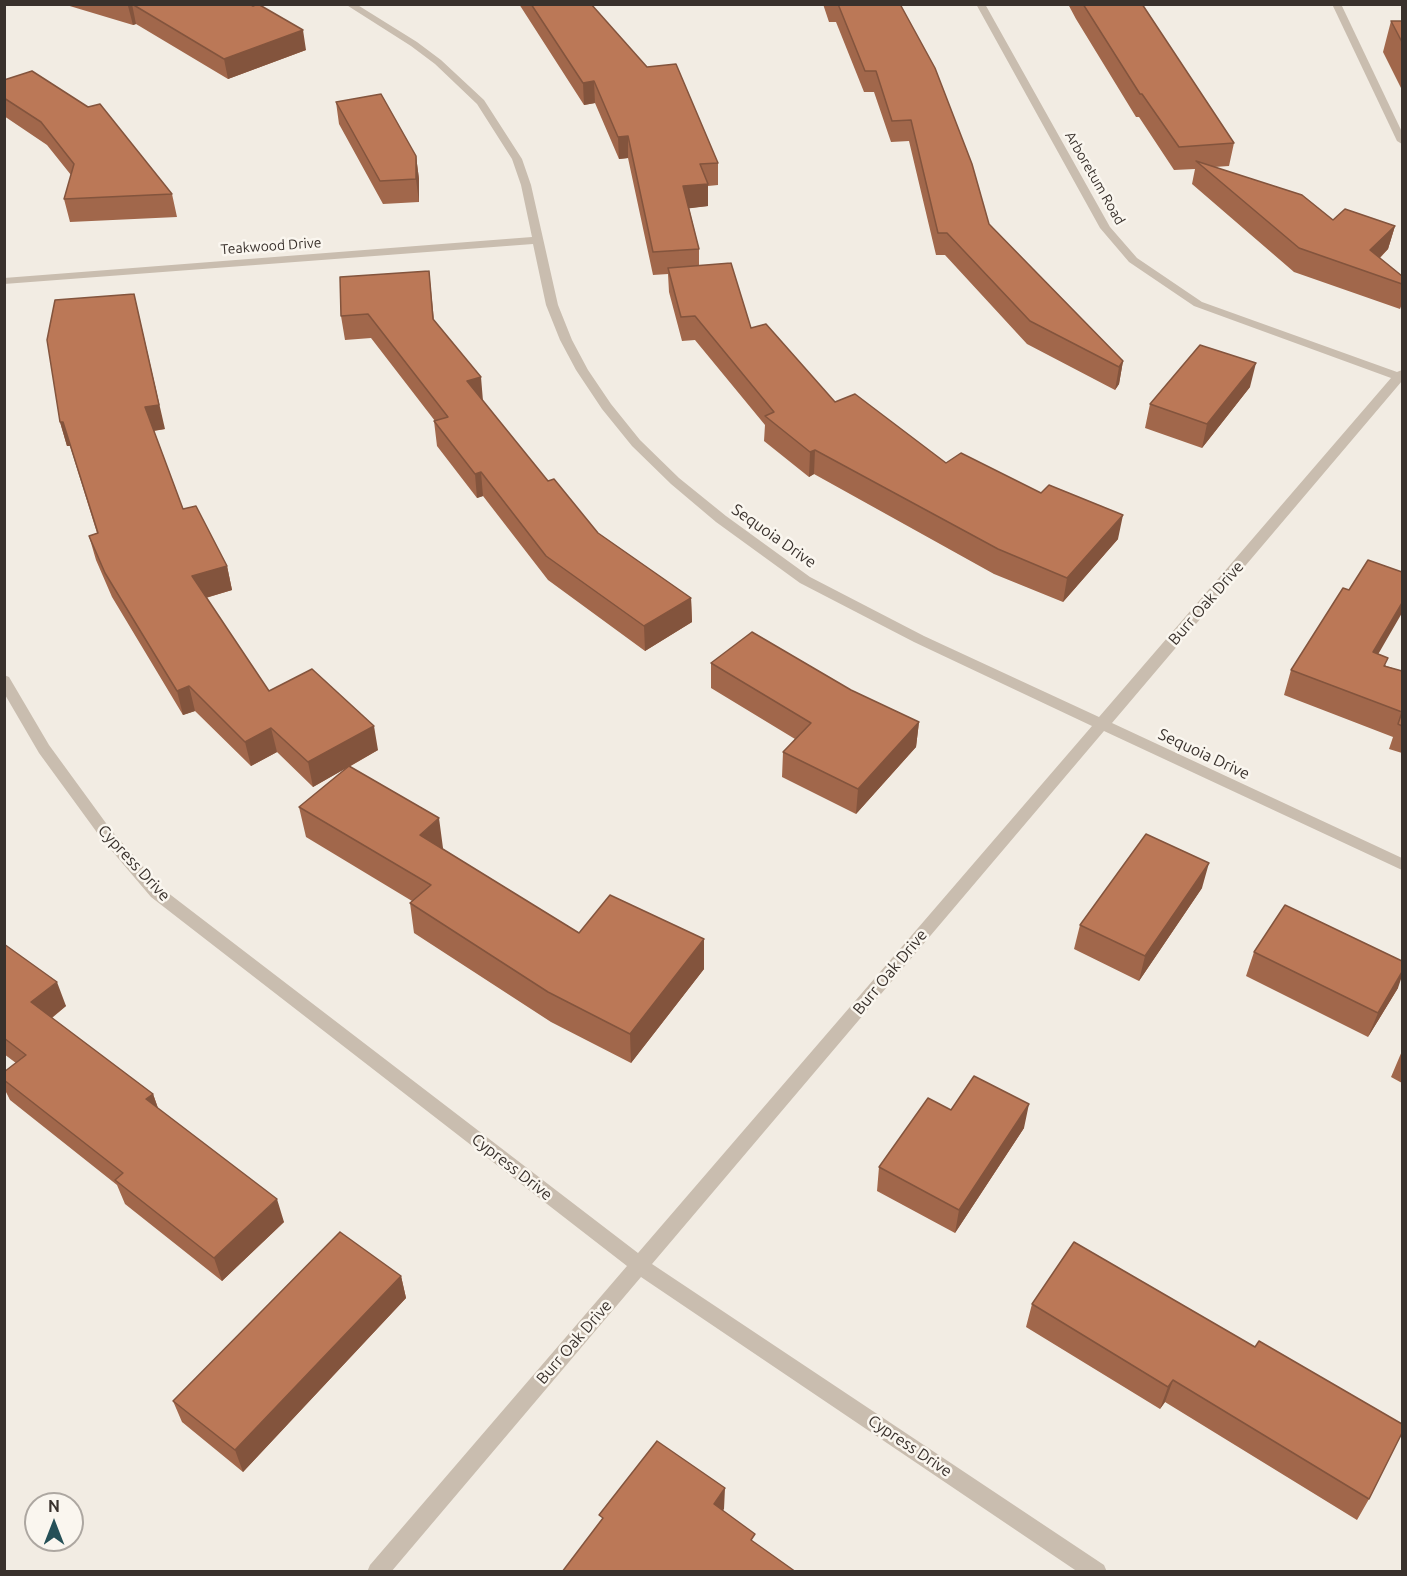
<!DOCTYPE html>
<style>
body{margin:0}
#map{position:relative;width:1407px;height:1576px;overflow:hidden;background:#f2ece3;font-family:Ubuntu,sans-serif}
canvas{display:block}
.frame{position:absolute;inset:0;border:6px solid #39312c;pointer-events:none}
.north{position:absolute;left:24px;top:1492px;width:60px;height:60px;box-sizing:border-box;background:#faf6ef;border:2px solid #ada7a1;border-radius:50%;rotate:0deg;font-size:16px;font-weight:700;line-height:24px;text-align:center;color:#39312c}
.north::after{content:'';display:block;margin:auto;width:21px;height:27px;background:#255057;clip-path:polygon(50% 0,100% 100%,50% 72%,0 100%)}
</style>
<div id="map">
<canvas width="1407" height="1576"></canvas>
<div class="frame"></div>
<div class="north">N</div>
</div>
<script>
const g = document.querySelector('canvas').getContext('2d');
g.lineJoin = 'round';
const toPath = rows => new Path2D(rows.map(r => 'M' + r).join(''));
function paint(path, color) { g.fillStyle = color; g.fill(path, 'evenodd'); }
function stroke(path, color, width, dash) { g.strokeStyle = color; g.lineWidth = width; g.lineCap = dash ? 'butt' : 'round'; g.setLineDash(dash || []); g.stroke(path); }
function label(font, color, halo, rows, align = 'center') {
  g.font = font + ' Ubuntu,sans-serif'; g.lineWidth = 5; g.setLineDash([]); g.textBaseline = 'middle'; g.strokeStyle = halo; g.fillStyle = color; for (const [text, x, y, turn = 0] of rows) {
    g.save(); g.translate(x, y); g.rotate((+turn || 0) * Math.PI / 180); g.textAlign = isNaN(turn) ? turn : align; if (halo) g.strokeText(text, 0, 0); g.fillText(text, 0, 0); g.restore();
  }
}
const lane = toPath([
 [1332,4,1341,4,1402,132,1402,144,1397,141,1332,4]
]);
const street = toPath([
 [345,4,356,4,417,42,441,60,484,100,522,159,531,185,558,305,572,340,588,370,611,404,640,440,679,478,726,516,810,577,924,636,1099,717,1391,378,1194,306,1129,262,1100,228,976,4,985,4,1110,227,1137,258,1202,302,1397,372,1402,370,1402,381,1112,723,1402,858,1402,870,1104,731,652,1264,1104,1565,1107,1572,1078,1572,641,1277,391,1572,367,1572,370,1565,627,1266,151,897,101,838,39,753,4,693,4,675,9,677,49,745,111,830,163,889,638,1253,1092,726,914,642,800,583,716,522,671,484,632,446,602,409,576,370,560,340,546,305,533,244,4,284,4,278,532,237,521,185,512,159,477,104,435,64,411,46,345,4]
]);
const wall = toPath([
 [63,4,249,4,306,50,228,79,136,24,133,25],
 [519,4,591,4,718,163,718,185,708,186,708,206,689,208,699,249,699,266,751,328,835,402,946,463,1118,539,1063,602,994,574,814,474,809,477,764,441,765,425,695,340,682,341,669,292,668,274,653,275,628,158,619,159,595,103,584,105],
 [823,4,900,4,989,224,1123,361,1119,384,1115,390,1027,344,945,255,936,255,909,141,891,142,874,92,864,92,836,22,829,22],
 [1068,4,1142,4,1234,143,1229,166,1214,167,1333,220,1395,226,1388,249,1380,258,1402,276,1402,304,1400,309,1294,272,1192,184,1195,169,1174,170,1139,117,1136,117,1076,19],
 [1391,21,1402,42,1402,90,1383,52],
 [4,80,172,194,177,217,70,222,64,199,71,175,47,145,4,116],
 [336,102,416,156,419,179,419,202,383,204,339,124],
 [429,271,434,320,483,401,548,481,598,533,691,598,692,622,645,651,548,580,483,496,477,498,437,446,434,421,435,421,371,338,345,340,341,316],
 [1250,387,1202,448,1145,428,1150,404],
 [60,422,165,429,154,431,183,509,227,566,232,590,206,598,269,691,378,750,349,767,443,848,442,849,579,933,704,939,704,969,631,1063,551,1022,414,933,410,903,412,901,306,837,299,807,348,767,313,787,277,752,251,766,195,711,183,715,112,597,96,560,89,536,97,533,70,446,67,446],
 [1379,654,1386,666,1402,671,1402,753,1389,749,1393,737,1284,695,1291,670],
 [711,663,919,722,916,747,856,814,782,777,783,752,795,739,711,688],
 [1202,888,1139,981,1074,949,1080,925],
 [4,944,66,1006,52,1018,153,1094,158,1108,284,1222,222,1281,125,1204,117,1185,10,1100,4,1088,4,1072,16,1063,4,1054],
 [1254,952,1398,988,1368,1037,1246,976],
 [1402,1051,1402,1083,1391,1077],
 [951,1110,1024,1128,955,1233,877,1191,879,1167],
 [401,1276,406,1298,243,1472,182,1422,173,1401],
 [1032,1304,1255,1347,1369,1499,1357,1520,1165,1402,1160,1409,1026,1327]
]);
const shadedWall = toPath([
 [131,4,132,4,136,24,133,25,128,6],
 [303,30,306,50,228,79,224,59],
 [594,81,595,103,584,105,583,83],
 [628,136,628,158,619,159,618,137],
 [416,156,419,179,419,202,416,179],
 [708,184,708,206,684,209,683,186],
 [1395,226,1388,249,1366,271,1370,250],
 [134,294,165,429,151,431,145,407],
 [1123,361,1119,384,1115,390,1119,367],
 [1256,363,1250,387,1202,448,1207,424],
 [481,377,483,401,467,381],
 [60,422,63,422,70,446,67,446],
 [815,450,814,474,809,477,810,452],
 [481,472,483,496,477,498,475,474],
 [1123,515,1118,539,1063,602,1067,578],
 [227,566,232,590,198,600,192,576],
 [691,598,692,622,645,651,644,626],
 [1402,603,1402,613,1365,677,1373,652],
 [189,686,195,711,183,715,177,691],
 [919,722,916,747,856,814,858,789],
 [374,726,378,750,313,787,308,762],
 [271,728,277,752,251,766,245,742],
 [439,818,443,848,424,865,420,835],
 [1209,863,1202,888,1139,981,1145,956],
 [704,939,704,969,631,1063,630,1034],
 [1402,972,1402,976,1398,988,1368,1037,1378,1013],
 [57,982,66,1006,41,1026,31,1002],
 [153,1094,161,1117,146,1099],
 [1029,1104,1024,1128,955,1233,959,1210],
 [277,1199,284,1222,222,1281,214,1258],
 [401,1276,406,1298,243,1472,235,1450],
 [1173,1380,1165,1402,1160,1409,1168,1387],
 [725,1488,724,1509,713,1525,714,1504]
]);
const building = toPath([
 [132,4,249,4,253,6,258,4,303,30,224,59,132,4],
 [531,4,591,4,647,67,676,64,718,163,700,164,708,184,683,186,699,249,653,252,628,136,618,137,594,81,583,83,531,4],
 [838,4,900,4,935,68,972,164,989,224,1123,361,1119,367,1030,321,947,233,938,233,911,120,892,121,876,71,865,71,838,4],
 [1083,4,1142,4,1234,143,1179,147,1142,94,1140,94,1083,4],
 [1391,21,1402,21,1402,42,1391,21],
 [32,71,88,107,100,104,172,194,64,199,74,164,41,122,4,98,4,80,32,71],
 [381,94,416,156,416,179,380,181,336,102,381,94],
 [1196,161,1302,195,1333,220,1345,209,1395,226,1370,250,1402,276,1402,284,1299,248,1196,161],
 [731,263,751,328,766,324,835,402,855,394,946,463,961,453,1041,493,1049,485,1123,515,1067,578,998,549,815,450,810,452,765,416,774,412,695,316,681,317,668,268,731,263],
 [429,271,433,319,481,377,467,381,548,481,554,479,598,533,691,598,644,626,546,556,481,472,475,474,434,421,448,417,368,314,341,316,340,277,429,271],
 [134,294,159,405,145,407,183,509,196,506,227,566,192,576,269,691,312,669,374,726,308,762,271,728,245,742,189,686,177,691,105,573,89,536,98,533,63,422,60,422,47,340,55,300,134,294],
 [1200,345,1256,363,1207,424,1150,404,1200,345],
 [1368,560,1402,572,1402,603,1373,652,1388,658,1384,666,1402,671,1402,726,1398,724,1402,712,1291,670,1343,588,1349,590,1368,560],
 [752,632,851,690,919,722,858,789,783,752,811,723,711,663,752,632],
 [349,766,439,818,420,835,579,933,610,895,704,939,630,1034,548,992,410,903,431,885,299,807,349,766],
 [1146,834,1209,863,1145,956,1080,925,1146,834],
 [1285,905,1402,961,1402,972,1378,1013,1254,952,1285,905],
 [4,944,57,982,31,1002,153,1094,146,1099,277,1199,214,1258,115,1180,123,1173,4,1080,4,1072,26,1055,4,1038,4,944],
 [974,1076,1029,1104,959,1210,879,1167,928,1098,951,1110,974,1076],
 [340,1232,401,1276,235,1450,173,1401,340,1232],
 [1074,1242,1255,1347,1259,1341,1402,1424,1402,1433,1369,1499,1173,1380,1168,1387,1032,1304,1074,1242],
 [657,1441,725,1488,714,1504,755,1534,751,1540,796,1572,562,1572,603,1518,599,1515,657,1441]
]);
const farStreetnames = [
 ["Arboretum Road",1095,178,60],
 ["Teakwood Drive",271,246,-4]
];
const streetNames = [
 ["Sequoia Drive",774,536,35],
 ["Burr Oak Drive",1206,603,-49],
 ["Sequoia Drive",1204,754,25],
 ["Cypress Drive",134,863,47],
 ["Burr Oak Drive",890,972,-50],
 ["Cypress Drive",512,1167,38],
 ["Burr Oak Drive",574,1342,-49],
 ["Cypress Drive",910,1446,34]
];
paint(lane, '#c9bdaf');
paint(street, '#c9bdaf');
paint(wall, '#a1674b');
paint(shadedWall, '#83543d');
paint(building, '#bb7857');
stroke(building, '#83543d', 1.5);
label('14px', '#39312c', '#faf6ef', farStreetnames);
label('16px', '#39312c', '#faf6ef', streetNames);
</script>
